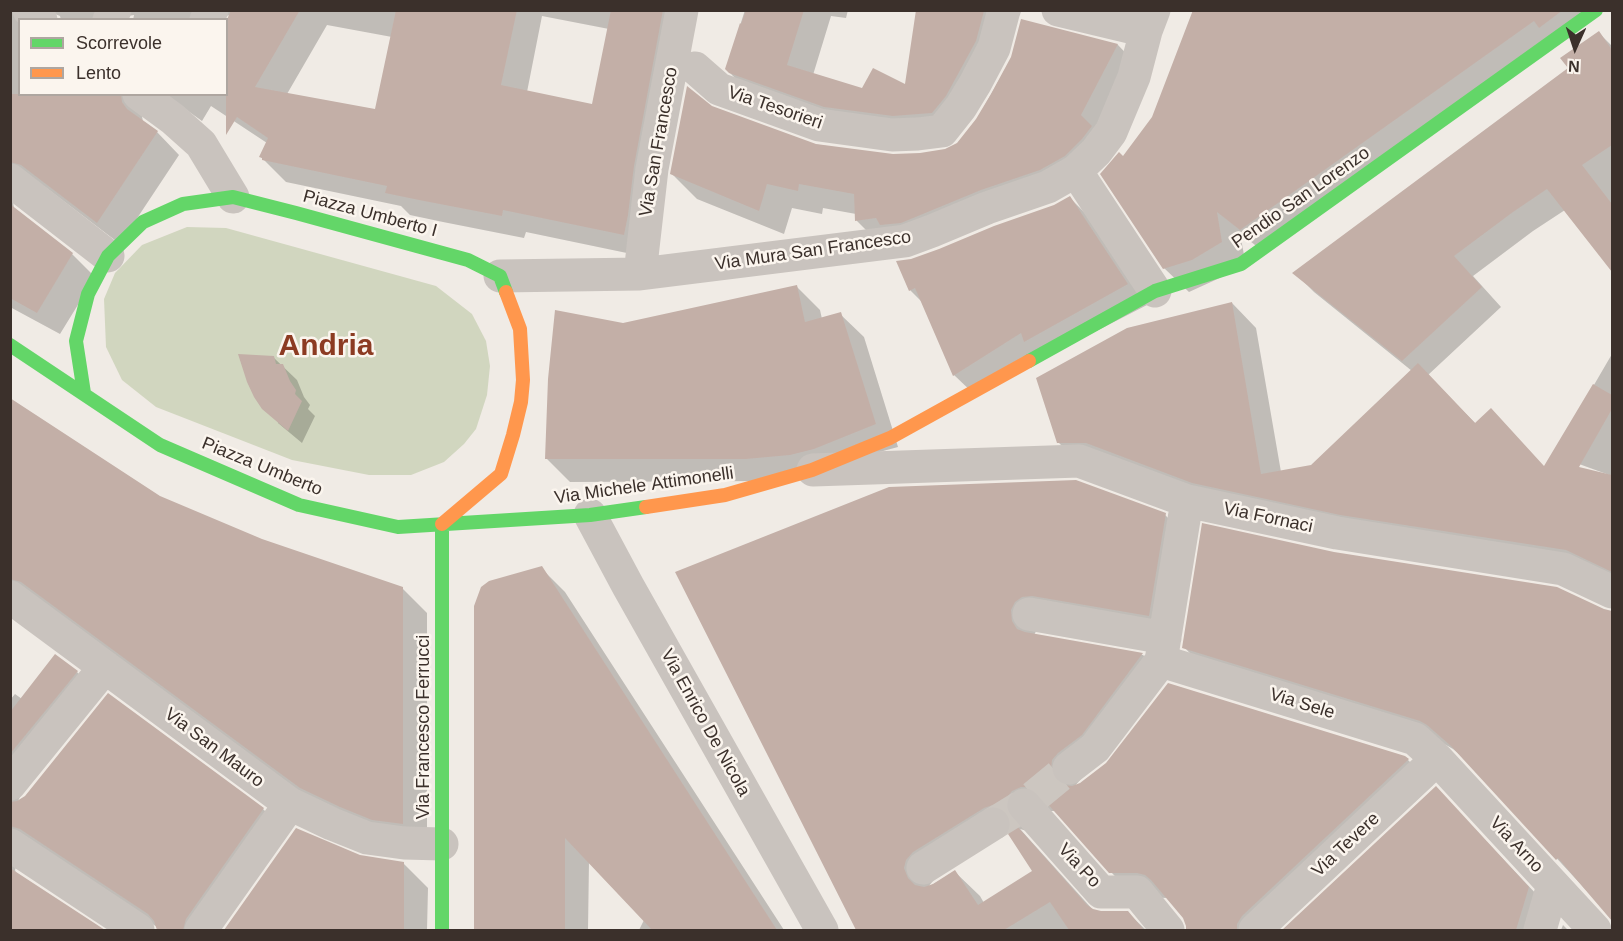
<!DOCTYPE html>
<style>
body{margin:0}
#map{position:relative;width:1623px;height:941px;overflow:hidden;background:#f0ebe5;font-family:Arial,sans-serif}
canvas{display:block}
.frame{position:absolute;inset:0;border:12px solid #3b302b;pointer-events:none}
.legend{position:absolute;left:18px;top:18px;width:210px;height:78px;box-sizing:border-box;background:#fbf5ee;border:2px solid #aea6a0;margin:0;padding:8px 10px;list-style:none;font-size:18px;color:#3b302b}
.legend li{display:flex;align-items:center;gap:12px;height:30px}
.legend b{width:30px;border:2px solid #aea6a0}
.north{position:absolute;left:1545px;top:18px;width:60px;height:60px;-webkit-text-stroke:4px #fbf5ee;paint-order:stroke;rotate:183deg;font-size:16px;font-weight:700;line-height:24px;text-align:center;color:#3b302b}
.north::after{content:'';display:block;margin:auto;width:21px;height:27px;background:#3b302b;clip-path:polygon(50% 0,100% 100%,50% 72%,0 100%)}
</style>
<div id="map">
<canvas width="1623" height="941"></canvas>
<div class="frame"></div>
<ul class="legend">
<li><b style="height:8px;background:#63d668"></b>Scorrevole</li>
<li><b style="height:8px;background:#ff974d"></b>Lento</li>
</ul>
<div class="north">N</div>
</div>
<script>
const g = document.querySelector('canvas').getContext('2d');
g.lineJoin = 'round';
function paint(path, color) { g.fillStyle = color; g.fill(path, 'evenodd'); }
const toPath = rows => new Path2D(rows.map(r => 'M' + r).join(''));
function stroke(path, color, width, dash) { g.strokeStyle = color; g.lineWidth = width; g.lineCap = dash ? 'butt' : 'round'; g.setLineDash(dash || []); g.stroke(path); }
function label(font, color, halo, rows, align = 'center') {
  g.font = font + ' Arial,sans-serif'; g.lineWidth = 5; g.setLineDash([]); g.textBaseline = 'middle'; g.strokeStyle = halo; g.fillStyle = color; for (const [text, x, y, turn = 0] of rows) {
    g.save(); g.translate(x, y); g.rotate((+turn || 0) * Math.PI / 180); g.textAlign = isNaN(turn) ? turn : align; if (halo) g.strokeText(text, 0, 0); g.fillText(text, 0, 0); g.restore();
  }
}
const green = toPath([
 [187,227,226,228,436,286,472,314,486,341,490,366,487,395,476,429,464,444,444,462,411,475,369,475,292,460,156,407,122,380,106,347,104,299,115,273,142,245]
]);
const shadow = toPath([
 [10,10,696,10,646,257,526,232,524,238,443,222,410,215,401,206,286,182,261,157,267,143,211,106,202,121,174,101,142,116,143,122,157,132,179,155,120,244,45,187,13,201,14,209,72,254,95,277,60,334,10,307],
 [55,14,60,16,61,20,125,20,128,16,134,15,133,20,222,20,225,16,231,15,226,94,20,94,20,20],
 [542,16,609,29,593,106,527,92],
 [327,25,392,37,377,111,287,94],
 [745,10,848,10,846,18,831,16,813,75,863,89,907,86,918,10,1021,10,1020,15,1013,20,917,138,749,92,726,69],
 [1195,10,1605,10,1265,253,1240,233,1246,266,1189,292,1164,268,1123,158,1153,117],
 [1022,21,1118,45,1142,70,1105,141,906,249,881,245,857,221,856,214,823,208,822,214,792,208,784,234,697,199,672,174,712,108,813,144,890,155,920,154,945,151,957,144,977,119,1012,57],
 [1599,33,1612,46,1612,269,1565,210,1533,231,1473,276,1501,307,1428,375,1476,424,1559,489,1612,514,1612,584,1083,467,1058,442,1232,303,1256,328,1281,472,1311,467,1412,371,1314,292,1295,273,1570,69],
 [1070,198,1090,218,1147,305,974,394,954,375,923,303,910,290,912,260,1055,206],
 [797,287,820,310,822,319,840,314,864,337,898,447,771,481,570,482,547,459,623,325],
 [1612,354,1612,476,1579,464,1559,445],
 [274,358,297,380,304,397,310,405,308,409,315,416,302,443,278,423],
 [10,400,159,497,262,541,402,588,427,613,427,848,326,812,10,608],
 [1165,515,1190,539,1173,640,1039,626,1034,635,1143,655,1167,679,1074,787,1405,757,1433,785,1277,930,1188,930,1188,927,1184,918,1168,898,1135,897,1111,872,1055,811,1045,811,1027,831,1020,829,1093,910,1101,912,1127,912,1146,930,858,930,677,572],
 [1011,831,1034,872,984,903,980,896,955,872,928,887,937,876],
 [541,568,565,592,784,930,639,930,644,920,589,861,588,930,475,930,475,607],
 [1604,610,1612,612,1612,921,1610,916,1465,759,1453,749,1446,745,1208,672,1184,647],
 [77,672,101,696,20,797,17,803,26,797,108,695,263,809,288,834,219,930,158,930,157,927,46,853,19,859,15,870,16,873,102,930,10,930,10,700,15,694,22,699],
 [1436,788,1556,915,1551,930,1284,930],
 [297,830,360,857,403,863,428,888,427,930,225,930],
 [1563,925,1568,930,1561,930]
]);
const building = toPath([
 [231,10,300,10,255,87,375,109,396,10,517,10,501,85,592,104,611,10,663,10,634,166,628,215,624,235,503,210,502,216,419,200,385,193,387,186,262,160,262,158,259,157,268,138,237,117,226,135,226,22],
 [746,10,804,10,787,65,862,88,873,68,905,84,916,10,984,11,976,41,946,96,932,113,893,116,824,107,729,73,725,69,740,23,741,24],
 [1193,10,1563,10,1539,28,1534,21,1240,230,1217,212,1222,242,1192,260,1163,269,1100,174,1119,152,1123,156,1152,117],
 [1021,19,1118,44,1081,115,1092,126,1082,139,1065,156,1040,170,981,190,901,223,880,225,876,218,855,221,854,194,799,184,798,191,767,184,759,211,670,174,687,86,712,106,816,144,893,154,920,153,945,149,957,143,976,119,991,94,1011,57],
 [1599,31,1612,50,1612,145,1582,165,1612,204,1612,272,1547,189,1513,212,1454,256,1482,287,1402,361,1292,273,1568,68,1560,58],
 [10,94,121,94,122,102,127,109,158,131,97,223,21,165,10,162],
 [1070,196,1128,284,1024,342,1021,333,953,376,915,288,909,291,896,261,911,259,939,249,994,226,1054,205],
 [10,204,73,253,37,313,10,298],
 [797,285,805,322,841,312,876,424,814,449,790,455,746,459,545,459,548,379,555,310,623,323],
 [1232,302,1261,474,1311,465,1418,363,1475,423,1491,408,1544,466,1593,384,1612,395,1612,409,1579,467,1612,475,1612,572,1566,550,1340,515,1192,483,1086,443,1057,443,1036,378,1127,328],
 [238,354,274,356,276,364,283,364,290,381,296,390,295,394,302,401,288,431,262,409,254,397,247,382],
 [10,398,160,496,262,539,403,587,403,824,372,820,340,807,300,788,21,582,10,579],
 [1076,480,1166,513,1149,616,1032,596,1022,597,1015,602,1011,610,1012,621,1017,629,1025,632,1143,653,1082,735,1058,753,1052,760,1051,771,1055,780,1062,785,1072,786,1080,783,1106,763,1168,683,1405,756,1409,759,1242,916,1237,924,1237,930,1186,930,1186,926,1183,918,1151,880,1145,875,1137,873,1109,873,1038,793,1030,787,1021,787,1012,791,1006,799,1006,808,1007,813,1001,807,993,805,984,808,913,852,906,860,904,868,908,878,915,885,924,887,933,884,955,870,978,905,1032,871,1008,834,1012,824,1010,818,1087,905,1093,909,1101,911,1128,911,1144,930,1069,930,1050,902,1004,930,856,930,675,572,889,487],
 [1202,523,1334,552,1557,587,1604,609,1612,611,1612,921,1558,858,1556,860,1451,746,1427,725,1420,721,1182,648],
 [542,566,777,930,652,930,565,838,565,930,474,930,474,606,481,587,489,581],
 [55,654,78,671,10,754,10,712],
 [108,693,264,808,186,919,183,930,157,930,154,921,148,914,20,829,10,826,10,802,17,801,25,796],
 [1436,786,1529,887,1516,930,1282,930],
 [296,828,360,855,404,862,404,930,224,930],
 [10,868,105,930,10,930]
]);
const streetTunnel = toPath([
 [993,824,1024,805,1069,768]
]);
const street = toPath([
 [29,10,41,20],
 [1058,10,1146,31],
 [109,20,115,10],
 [206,20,212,10],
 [695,68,719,89,819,125,892,135,918,134,942,131,961,107,975,84,994,48,1004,10],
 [139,94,173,119,201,144,233,197],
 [1076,171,1155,291],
 [10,180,108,256],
 [640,274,652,169,682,10],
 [500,276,640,274,905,241,932,231,987,208,1048,187,1076,171,1096,152,1111,132,1134,77,1146,31,1154,10],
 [813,470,1079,461,1187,501,1337,533,1563,569,1612,592],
 [590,515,628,586,822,930],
 [10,597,290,804,332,824,367,838,404,843,442,844],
 [1029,614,1165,638],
 [1161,661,1415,739,1437,759,1595,930],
 [1069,768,1095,748,1161,661,1187,501],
 [10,784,105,667],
 [1024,805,1101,892,1137,892,1168,930],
 [10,845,138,930],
 [923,868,993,824],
 [201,930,290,804],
 [1255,930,1437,759],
 [1540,930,1553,885]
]);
const fast = toPath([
 [10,345,160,445,299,505,398,527,590,515,646,507],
 [1029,361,1155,291,1241,264,1596,10],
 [84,393,76,341,88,294,108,256,143,222,183,204,233,197,296,213,468,260,500,276,506,292],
 [442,524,442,930]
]);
const slow = toPath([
 [646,507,725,495,812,470,890,438,1029,361],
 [442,524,501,474,513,435,521,402,523,380,520,329,506,292]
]);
const streetNames = [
 ["Via Tesorieri",775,108,19],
 ["Via San Francesco",659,142,-80],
 ["Pendio San Lorenzo",1301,198,-35],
 ["Piazza Umberto I",370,214,15],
 ["Via Mura San Francesco",813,251,-8],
 ["Piazza Umberto",262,467,22],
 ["Via Michele Attimonelli",644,486,-8],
 ["Via Fornaci",1268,518,12],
 ["Via Sele",1302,704,17],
 ["Via Enrico De Nicola",705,723,61],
 ["Via Francesco Ferrucci",424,727,-90],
 ["Via San Mauro",214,748,37],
 ["Via Tevere",1346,845,-43],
 ["Via Arno",1516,845,47],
 ["Via Po",1079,866,47]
];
const townNames = [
 ["Andria",326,347]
];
paint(green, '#d1d6bf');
paint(shadow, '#0003');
paint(building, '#c3afa7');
stroke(streetTunnel, '#ccc6c0', 33, [33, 16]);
stroke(street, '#c9c3be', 33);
stroke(fast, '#63d668', 14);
stroke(slow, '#ff974d', 14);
label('18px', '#3b302b', '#fbf5ee', streetNames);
label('bold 30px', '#8c3b22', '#fbf5ee', townNames);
</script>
